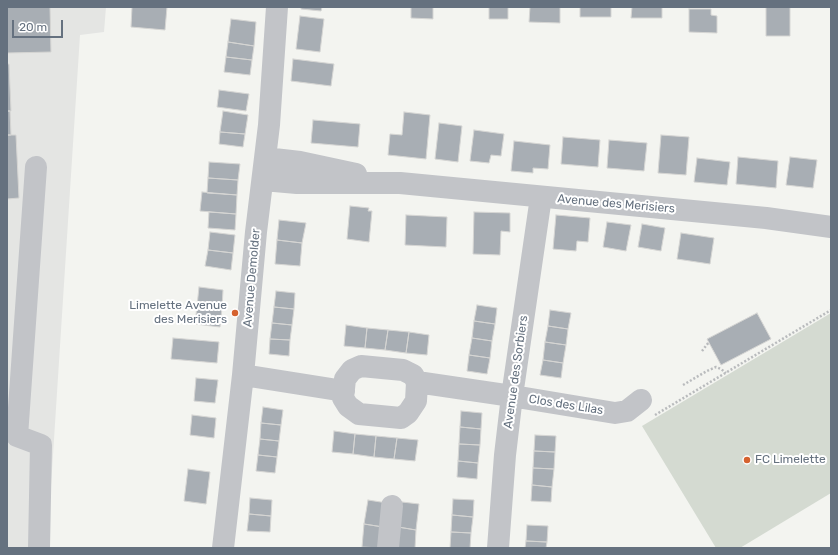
<!DOCTYPE html>
<style>
body{margin:0}
#map{position:relative;width:838px;height:555px;overflow:hidden;background:#f3f4f0;font-family:Rubik,sans-serif}
canvas{display:block}
.frame{position:absolute;inset:0;border:8px solid #65717f;pointer-events:none}
.scale{position:absolute;left:12px;top:20px;width:51px;height:18px;box-sizing:border-box;border:2px solid #65717f;border-top:0;padding-left:5px;font-size:12px;line-height:14px;white-space:nowrap;color:#65717f;-webkit-text-stroke:3px #fff;paint-order:stroke}
</style>
<div id="map">
<canvas width="838" height="555"></canvas>
<div class="frame"></div>
<div class="scale">20 m</div>
</div>
<script>
const g = document.querySelector('canvas').getContext('2d');
g.lineJoin = 'round';
function paint(path, color) { g.fillStyle = color; g.fill(path, 'evenodd'); }
const toPath = rows => new Path2D(rows.map(r => 'M' + r).join(''));
function stroke(path, color, width, dash) { g.strokeStyle = color; g.lineWidth = width; g.lineCap = dash ? 'butt' : 'round'; g.setLineDash(dash || []); g.stroke(path); }
function label(font, color, halo, rows, align = 'center') {
  g.font = font + ' Rubik,sans-serif'; g.lineWidth = 4; g.setLineDash([]); g.textBaseline = 'middle'; g.strokeStyle = halo; g.fillStyle = color; for (const [text, x, y, turn = 0] of rows) {
    g.save(); g.translate(x, y); g.rotate((+turn || 0) * Math.PI / 180); g.textAlign = isNaN(turn) ? turn : align; if (halo) g.strokeText(text, 0, 0); g.fillText(text, 0, 0); g.restore();
  }
}
const built = toPath([
 [7,7,106,7,104,32,80,35,47,548,7,548]
]);
const green = toPath([
 [831,313,831,493,740,548,716,548,642,426]
]);
const building = toPath([
 [7,7,50,7,51,52,7,53,7,7],
 [132,7,167,7,165,30,131,27,132,7],
 [301,7,322,7,321,11,301,9,301,7],
 [411,7,433,7,433,19,411,18,411,7],
 [489,7,508,7,508,19,489,19,489,7],
 [530,7,560,7,560,23,529,22,530,7],
 [580,7,611,7,611,17,580,17,580,7],
 [632,7,662,7,662,18,631,18,632,7],
 [766,7,790,7,790,36,766,36,766,7],
 [689,9,711,9,711,15,717,16,717,33,689,32,689,9],
 [300,16,324,19,320,52,296,49,300,16],
 [231,19,256,22,254,46,228,42,231,19],
 [228,42,254,46,252,60,226,57,228,42],
 [226,57,252,60,250,75,224,72,226,57],
 [293,59,334,64,331,86,291,81,293,59],
 [7,64,9,64,11,111,7,111,7,64],
 [219,90,249,94,246,111,217,107,219,90],
 [7,111,10,111,11,135,7,135,7,111],
 [223,111,248,115,245,134,220,132,223,111],
 [404,112,430,115,426,159,388,155,390,134,402,135,404,112],
 [313,120,360,124,358,147,311,143,313,120],
 [439,123,462,126,458,162,435,159,439,123],
 [474,130,504,134,501,156,491,155,489,163,470,161,474,130],
 [220,132,245,134,243,147,219,144,220,132],
 [7,135,16,135,19,198,7,199,7,135],
 [661,135,689,137,686,175,658,173,661,135],
 [563,137,600,140,598,167,561,164,563,137],
 [609,140,647,143,644,171,607,168,609,140],
 [514,141,550,145,548,169,533,168,533,173,511,171,514,141],
 [738,157,778,161,776,188,736,184,738,157],
 [790,157,817,160,813,188,786,185,790,157],
 [697,158,730,162,727,185,694,182,697,158],
 [209,162,240,164,238,180,208,178,209,162],
 [208,178,238,180,237,195,207,193,208,178],
 [202,192,237,195,236,214,200,211,202,192],
 [350,206,369,208,368,211,372,211,369,242,347,239,350,206],
 [209,212,236,214,235,230,208,228,209,212],
 [474,212,510,213,510,232,501,231,500,255,473,254,474,212],
 [406,215,447,217,446,247,405,245,406,215],
 [556,215,590,218,588,242,577,241,576,251,553,249,556,215],
 [279,220,306,223,302,243,277,240,279,220],
 [607,222,631,225,626,251,603,247,607,222],
 [642,224,665,228,661,251,638,247,642,224],
 [210,232,235,235,233,253,208,250,210,232],
 [681,233,714,238,710,264,677,259,681,233],
 [277,240,302,243,300,266,275,264,277,240],
 [208,250,233,253,231,270,205,266,208,250],
 [199,287,223,290,222,308,197,306,199,287],
 [276,291,295,293,294,309,274,307,276,291],
 [477,305,497,308,495,324,474,321,477,305],
 [197,306,222,308,220,327,195,324,197,306],
 [274,307,294,309,292,325,272,323,274,307],
 [550,310,571,313,568,329,548,326,550,310],
 [757,313,771,339,721,365,707,339,757,313],
 [474,321,495,324,492,341,472,338,474,321],
 [272,323,292,325,290,340,270,339,272,323],
 [346,325,367,328,365,348,344,346,346,325],
 [548,326,568,329,566,345,545,342,548,326],
 [367,328,388,330,385,350,365,348,367,328],
 [388,330,409,332,406,353,385,350,388,330],
 [409,332,429,335,427,355,406,353,409,332],
 [173,338,219,342,217,363,171,359,173,338],
 [472,338,492,341,490,358,469,355,472,338],
 [270,339,290,340,289,356,269,354,270,339],
 [545,342,566,345,563,363,543,360,545,342],
 [469,355,490,358,487,374,467,371,469,355],
 [543,360,563,363,561,378,540,375,543,360],
 [196,378,218,380,215,403,194,401,196,378],
 [263,407,283,410,281,425,261,423,263,407],
 [461,411,482,413,481,429,460,427,461,411],
 [192,415,216,418,214,438,190,435,192,415],
 [261,423,281,425,279,441,260,439,261,423],
 [460,427,481,429,480,445,459,444,460,427],
 [334,431,355,434,353,454,332,452,334,431],
 [355,434,376,436,374,457,353,454,355,434],
 [535,435,556,436,555,452,534,451,535,435],
 [376,436,397,438,394,459,374,457,376,436],
 [397,438,418,440,415,461,394,459,397,438],
 [260,439,279,441,277,457,258,455,260,439],
 [459,444,480,445,478,463,458,461,459,444],
 [534,451,555,452,554,469,533,468,534,451],
 [258,455,277,457,275,473,256,471,258,455],
 [458,461,478,463,477,479,457,477,458,461],
 [533,468,554,469,552,487,532,485,533,468],
 [188,469,210,472,206,504,184,501,188,469],
 [532,485,552,487,551,502,531,501,532,485],
 [250,498,272,500,271,516,249,514,250,498],
 [453,499,474,500,473,517,452,515,453,499],
 [368,500,387,503,383,527,364,524,368,500],
 [402,502,419,504,416,530,398,527,402,502],
 [249,514,271,516,270,532,247,531,249,514],
 [452,515,473,517,471,533,451,532,452,515],
 [364,524,383,527,381,548,362,547,364,524],
 [527,525,548,526,547,542,526,541,527,525],
 [398,527,416,530,415,548,397,548,398,527],
 [451,532,471,533,470,548,450,548,451,532],
 [526,541,547,542,546,548,525,548,526,541]
]);
const path = toPath([
 [702,351,709,342],
 [683,385,707,371,716,367,721,369,726,373],
 [655,415,831,310]
]);
const minor = toPath([
 [265,158,300,162,356,174],
 [36,167,17,436,41,445,39,548],
 [263,180,297,183,400,183,766,218,831,227],
 [361,366,403,370,413,375,417,382,416,401,408,413,401,418,359,414,348,406,343,398,345,379,352,370,361,366],
 [243,375,344,391],
 [417,382,512,396,615,413,627,411,641,400],
 [223,548,243,375,256,232,269,125,277,7],
 [388,548,392,506],
 [498,548,505,455,512,396,541,197]
]);
const markers = [
 [235,313,4,"#d5622f"],
 [747,460,4,"#d5622f"]
];
const streetNames = [
 ["Avenue des Merisiers",616,204,5],
 ["Avenue Demolder",252,278,-85],
 ["Avenue des Sorbiers",516,372,-82],
 ["Clos des Lilas",566,405,9]
];
const poiNames = [
 ["Limelette Avenue",227,306],
 ["des Merisiers",227,320],
 ["FC Limelette",755,460,"left"]
];
paint(built, '#e4e5e3');
paint(green, '#d4dad1');
paint(building, '#a8aeb4');
stroke(building, '#d5d5d3', 1);
stroke(path, '#b9bbbd', 2.5, [2, 2]);
stroke(minor, '#c2c4c8', 22);
for (const [x, y, r, color] of markers) { const dot = new Path2D(); dot.arc(x, y, r, 0, 2 * Math.PI); g.fillStyle = color; g.fill(dot); stroke(dot, '#fff', 1.5); }
label('12px', '#65717f', '#fff', streetNames);
label('12px', '#65717f', '#fff', poiNames, 'right');
</script>
